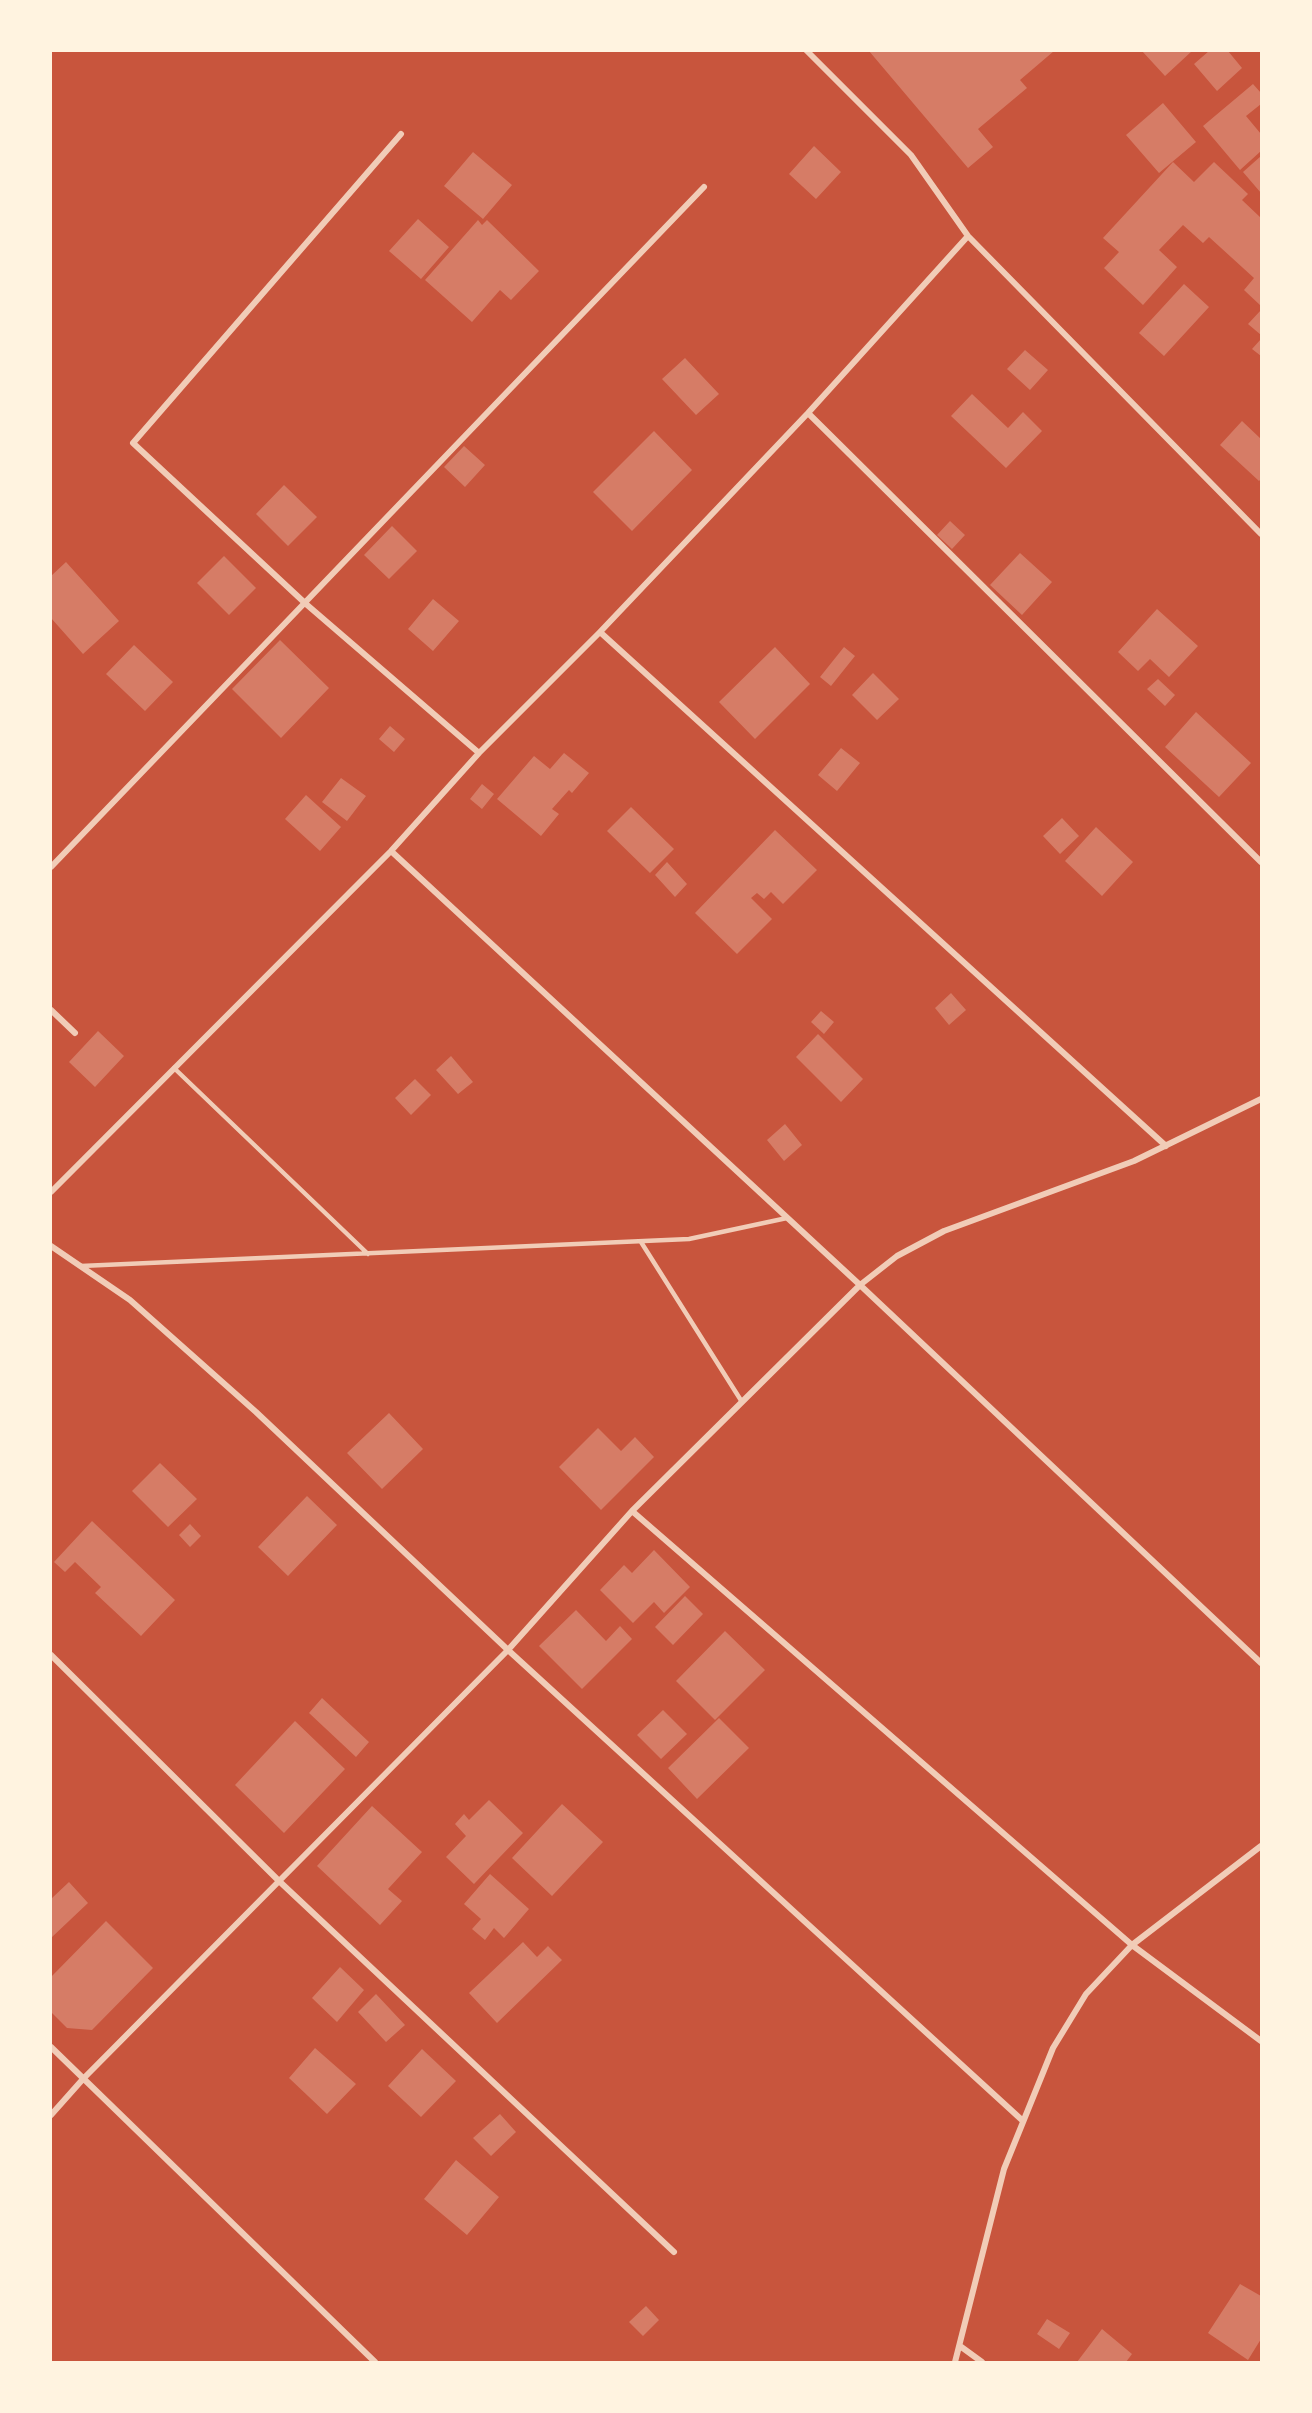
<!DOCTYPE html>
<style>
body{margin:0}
#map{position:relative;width:1312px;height:2413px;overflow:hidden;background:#c8553d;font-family:"Work Sans",sans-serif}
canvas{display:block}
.frame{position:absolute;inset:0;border:52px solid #fff3e0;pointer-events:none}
</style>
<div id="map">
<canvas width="1312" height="2413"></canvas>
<div class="frame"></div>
</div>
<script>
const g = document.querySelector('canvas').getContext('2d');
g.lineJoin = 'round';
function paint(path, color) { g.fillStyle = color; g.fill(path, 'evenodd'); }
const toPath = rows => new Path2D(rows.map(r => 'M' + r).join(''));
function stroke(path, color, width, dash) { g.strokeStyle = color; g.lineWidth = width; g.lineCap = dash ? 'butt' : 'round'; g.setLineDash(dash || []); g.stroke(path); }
const building = toPath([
 [869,51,1054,51,1020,80,1027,88,978,129,993,147,968,168],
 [1142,51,1192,51,1165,76],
 [1209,51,1228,51,1242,68,1217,91,1194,64],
 [1253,84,1261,93,1261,104,1246,116,1261,134,1261,151,1240,170,1203,126],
 [1163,103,1196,142,1159,173,1126,135],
 [814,146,841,172,816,199,789,174],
 [473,152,512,185,483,219,444,186],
 [1261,156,1261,193,1243,172],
 [1173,162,1194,182,1214,162,1248,194,1242,200,1261,218,1261,306,1244,290,1254,278,1209,237,1203,243,1183,225,1159,250,1177,267,1143,305,1104,268,1119,252,1103,238],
 [418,219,449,247,421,279,389,251],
 [478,220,482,225,487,220,539,271,511,300,500,290,472,322,425,280],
 [1184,284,1209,307,1164,356,1139,333],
 [1261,310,1261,335,1248,324],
 [1261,339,1261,356,1252,349],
 [1025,350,1048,370,1030,390,1007,369],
 [685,358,719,394,696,415,662,379],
 [972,394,1008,428,1023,412,1042,431,1006,468,951,416],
 [1242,421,1261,439,1261,479,1259,481,1220,445],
 [654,431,692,470,632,531,593,492],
 [464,446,485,465,465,487,444,467],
 [284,485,317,517,288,546,256,514],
 [950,521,965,535,952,549,937,535],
 [392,526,417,551,389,579,364,555],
 [1020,553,1052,582,1022,615,990,585],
 [224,556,256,588,229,615,197,583],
 [66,562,119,621,83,654,51,618,51,576],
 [433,599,459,621,433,651,408,629],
 [1157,609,1198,646,1169,677,1150,659,1138,671,1118,652],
 [280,640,329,688,281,738,232,689],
 [134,645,173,682,145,711,106,674],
 [775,647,810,684,755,739,719,702],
 [844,647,855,656,831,686,820,677],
 [873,673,899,699,877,720,852,695],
 [1158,679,1175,695,1165,706,1147,689],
 [1196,712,1251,763,1219,797,1165,747],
 [390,726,405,739,394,752,379,739],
 [841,748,860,763,837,791,818,775],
 [564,753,589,773,572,793,569,790,552,809,559,814,541,836,497,799,534,756,550,769],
 [341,778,366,796,347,821,322,802],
 [482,784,494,794,482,809,470,799],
 [306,795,341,827,320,851,285,819],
 [631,807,674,849,650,873,607,831],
 [1062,818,1079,836,1060,854,1043,836],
 [1096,827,1133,862,1102,896,1065,861],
 [775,830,817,870,783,904,771,892,764,899,757,893,751,898,772,919,737,954,695,913],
 [667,862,687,884,675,897,655,875],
 [951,993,966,1010,949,1025,935,1008],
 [821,1011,834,1022,824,1034,811,1022],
 [98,1031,124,1056,95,1087,69,1062],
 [818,1034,863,1079,841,1102,796,1057],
 [451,1056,473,1082,458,1094,436,1070],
 [415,1079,431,1095,411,1115,395,1098],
 [785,1124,802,1145,784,1161,767,1140],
 [389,1413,423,1449,382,1489,347,1453],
 [598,1428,621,1451,635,1437,654,1457,601,1510,559,1467],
 [160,1463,197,1499,168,1527,132,1491],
 [307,1496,337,1525,288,1576,258,1547],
 [92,1521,175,1600,141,1636,95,1593,101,1587,75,1562,65,1572,54,1562],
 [190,1524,201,1536,190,1547,179,1535],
 [654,1550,690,1587,664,1613,654,1602,633,1623,600,1590,624,1565,632,1573],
 [685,1596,703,1614,673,1645,655,1627],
 [576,1610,606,1641,620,1626,632,1639,582,1689,539,1646],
 [725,1631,765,1670,715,1720,676,1681],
 [322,1698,369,1742,356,1757,309,1713],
 [663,1710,687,1734,661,1759,637,1735],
 [719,1718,749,1748,697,1799,668,1768],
 [295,1721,345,1769,284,1833,235,1785],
 [489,1800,523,1833,474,1884,446,1857,466,1836,455,1824,464,1814,469,1820],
 [562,1804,603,1842,552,1896,512,1858],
 [372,1806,422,1852,388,1889,402,1901,380,1925,317,1866],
 [490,1874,529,1909,504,1938,494,1928,485,1940,472,1929,481,1919,464,1904],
 [69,1882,88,1903,51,1938,51,1899],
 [106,1921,153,1968,92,2030,67,2028,51,2012,51,1977],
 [523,1942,537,1957,548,1946,562,1960,497,2023,469,1993],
 [340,1967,364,1990,337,2022,312,1998],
 [376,1994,405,2025,386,2042,358,2012],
 [315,2048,356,2084,327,2114,289,2078],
 [422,2049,456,2081,421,2117,388,2086],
 [500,2114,516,2132,491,2156,473,2138],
 [456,2160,499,2197,467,2235,424,2199],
 [1240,2284,1261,2296,1261,2339,1248,2360,1208,2333],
 [646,2306,659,2320,643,2336,629,2322],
 [1047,2319,1070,2333,1059,2349,1037,2334],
 [1102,2329,1132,2354,1126,2362,1077,2362]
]);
const service = toPath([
 [174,1068,368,1254],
 [641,1242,742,1402],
 [81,1266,689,1239,787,1218]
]);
const minor = toPath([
 [807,51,911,155,968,236,1261,534],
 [401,134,133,443,306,604,479,753],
 [808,413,1261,862],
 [600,632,1166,1146],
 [391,851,860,1285,1261,1663],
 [51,867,704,187],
 [51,1010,75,1033],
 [51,1192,391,851,479,753,600,632,808,413,968,236],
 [51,1246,130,1300,256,1412,508,1650,1023,2121],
 [632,1511,1132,1945,1261,2041],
 [51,1655,279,1881,674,2252],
 [51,2047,375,2362],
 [51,2115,83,2079,508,1650,632,1511,860,1285,897,1256,944,1231,1134,1161,1261,1099],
 [960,2346,982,2362],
 [955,2362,1004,2169,1053,2048,1086,1994,1132,1945,1261,1846]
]);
paint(building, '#d67c66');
stroke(service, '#f1ccb7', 4.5);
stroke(minor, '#f1ccb7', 6);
</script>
